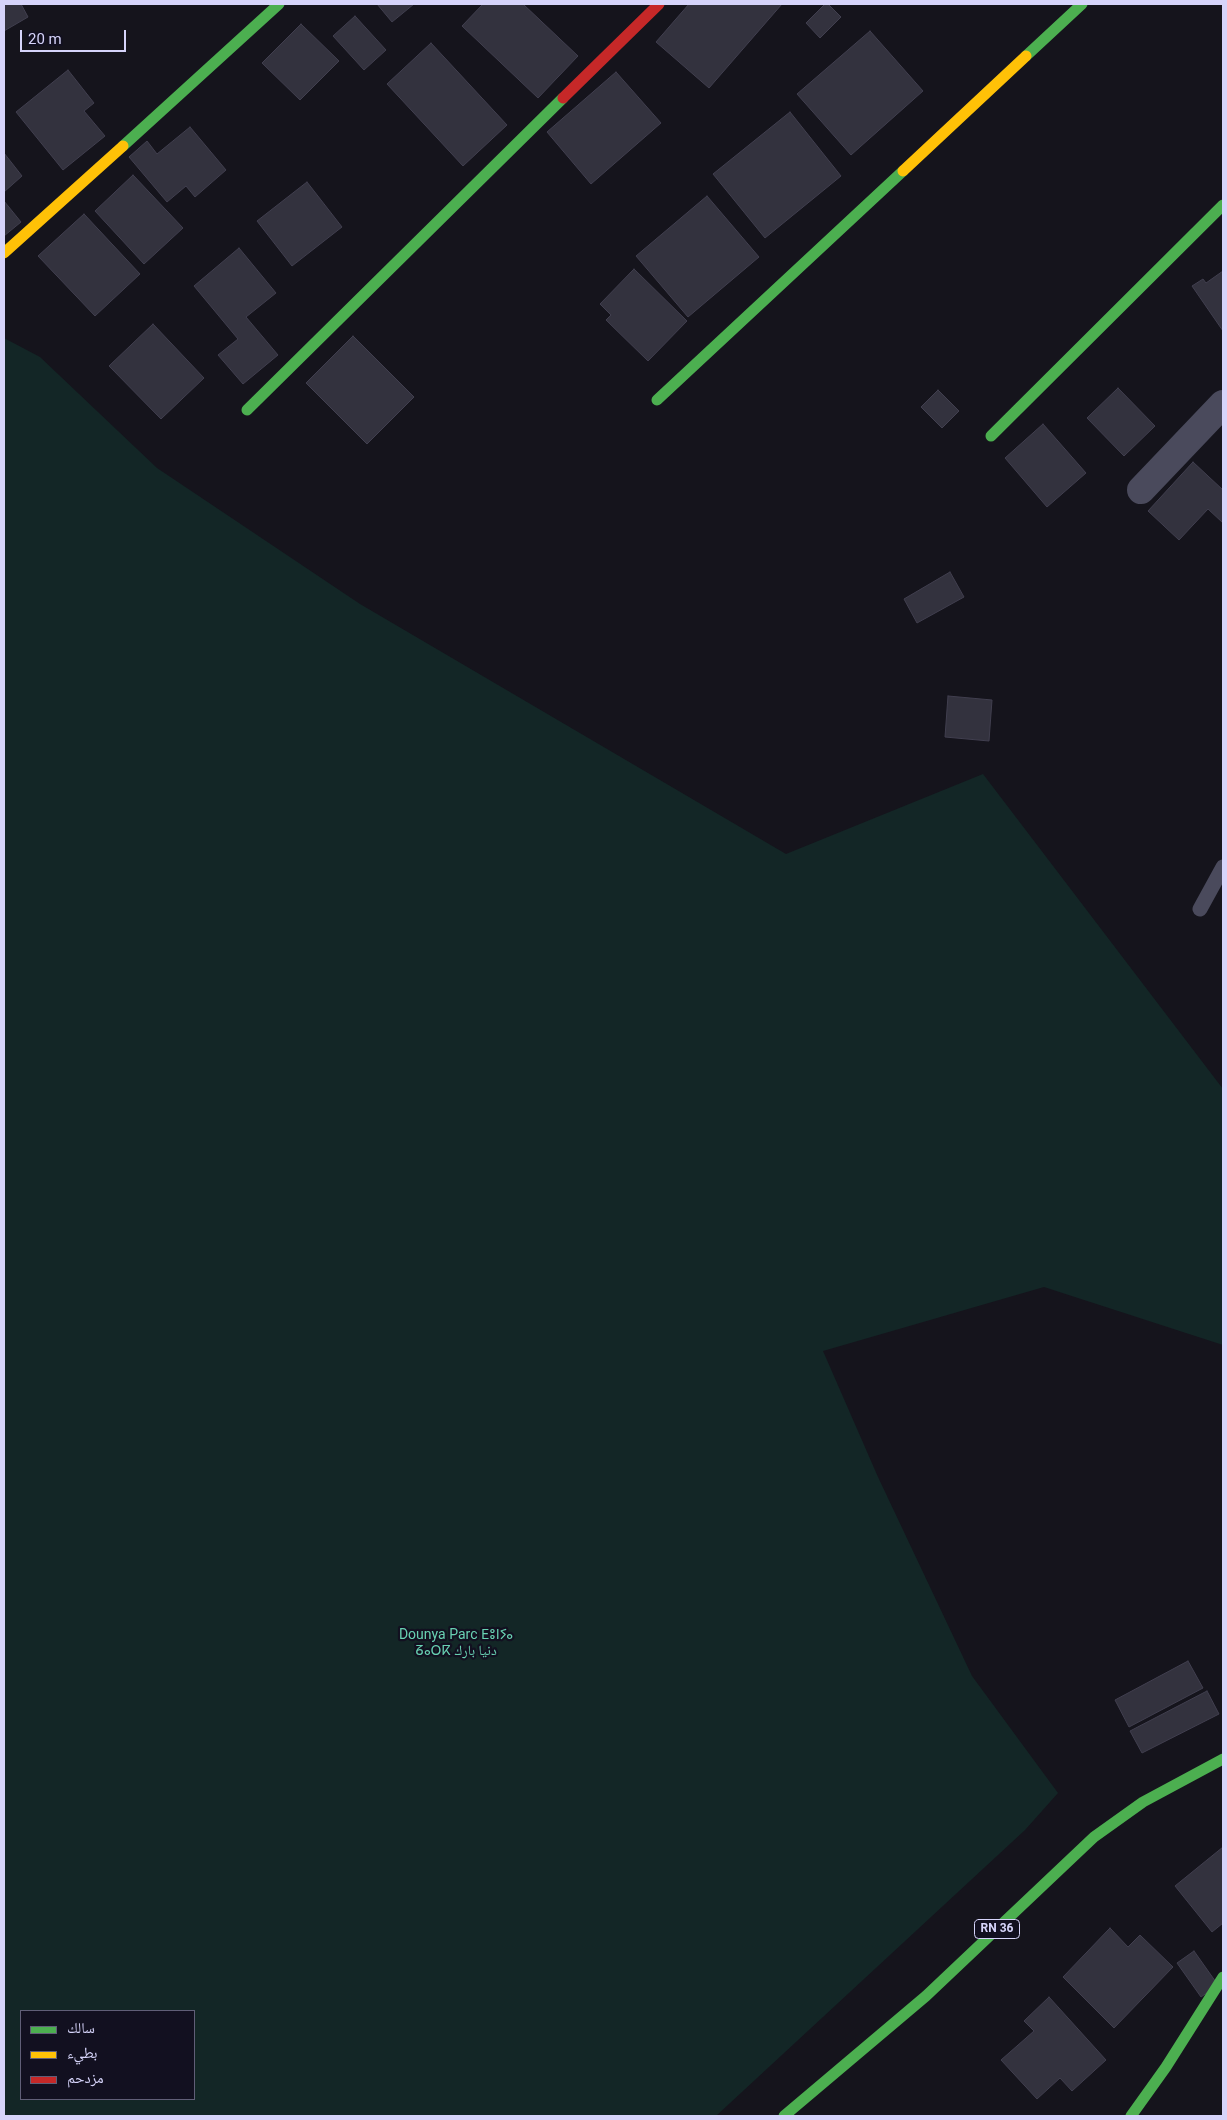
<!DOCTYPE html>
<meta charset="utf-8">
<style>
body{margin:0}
#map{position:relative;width:1227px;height:2120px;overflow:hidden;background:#15141c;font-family:Roboto,"Noto Naskh Arabic",sans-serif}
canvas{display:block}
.frame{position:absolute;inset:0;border:5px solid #d6d4fa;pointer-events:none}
.legend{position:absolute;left:20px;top:2010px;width:175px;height:90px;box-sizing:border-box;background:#121020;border:1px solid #605e77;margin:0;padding:6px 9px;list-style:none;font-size:15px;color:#d6d4fa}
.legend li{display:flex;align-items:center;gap:10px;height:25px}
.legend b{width:25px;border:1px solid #605e77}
.scale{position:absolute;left:20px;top:30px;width:106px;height:22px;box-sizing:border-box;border:2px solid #d6d4fa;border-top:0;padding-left:6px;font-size:15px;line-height:18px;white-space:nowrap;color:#d6d4fa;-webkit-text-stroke:4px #121020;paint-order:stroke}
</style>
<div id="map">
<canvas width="1227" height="2120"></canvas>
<div class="frame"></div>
<ul class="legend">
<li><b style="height:6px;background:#4caf50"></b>سالك</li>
<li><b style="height:6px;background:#ffc107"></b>بطيء</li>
<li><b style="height:6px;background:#c62828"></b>مزدحم</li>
</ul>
<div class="scale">20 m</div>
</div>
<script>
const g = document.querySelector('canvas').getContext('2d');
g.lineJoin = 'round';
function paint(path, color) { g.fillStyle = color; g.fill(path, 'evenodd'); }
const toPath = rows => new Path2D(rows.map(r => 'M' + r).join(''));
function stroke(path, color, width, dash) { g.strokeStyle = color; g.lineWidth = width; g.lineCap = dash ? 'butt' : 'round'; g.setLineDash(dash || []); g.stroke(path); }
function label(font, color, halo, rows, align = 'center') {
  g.font = font + ' Roboto,"Noto Naskh Arabic","Noto Sans Tifinagh",sans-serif'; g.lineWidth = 4.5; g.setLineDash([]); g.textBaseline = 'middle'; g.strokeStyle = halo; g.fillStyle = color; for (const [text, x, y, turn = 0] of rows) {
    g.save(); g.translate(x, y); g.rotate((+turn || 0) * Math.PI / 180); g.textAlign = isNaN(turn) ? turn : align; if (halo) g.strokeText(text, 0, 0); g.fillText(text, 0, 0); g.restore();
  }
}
const green = toPath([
 [4,338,40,357,157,468,360,604,786,854,983,774,1223,1089,1223,1345,1044,1287,823,1351,878,1477,972,1676,1058,1793,1025,1830,716,2116,4,2116],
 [21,2011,194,2011,194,2099,21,2099]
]);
const building = toPath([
 [4,4,21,4,28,17,4,31,4,4],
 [377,4,414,4,392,22,377,4],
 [483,4,523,4,578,56,538,98,462,26,483,4],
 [689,4,782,4,709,88,656,42,689,4],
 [825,4,828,4,841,17,820,38,806,23,825,4],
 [355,16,386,50,364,70,333,36,355,16],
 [301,24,339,61,300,100,262,63,301,24],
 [870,31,923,91,851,155,797,94,870,31],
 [431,43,507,125,463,166,387,84,431,43],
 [68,70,94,103,84,111,105,136,63,170,16,112,68,70],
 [616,72,661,123,591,184,547,132,616,72],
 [790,112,841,176,765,238,713,174,790,112],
 [190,127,226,170,195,197,186,186,167,202,129,157,147,141,157,154,190,127],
 [4,153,22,176,4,192,4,153],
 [133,175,183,228,144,264,95,211,133,175],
 [307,182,342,227,292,266,257,221,307,182],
 [707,196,759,257,688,317,636,256,707,196],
 [4,201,21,222,4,236,4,201],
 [84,214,140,274,95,316,38,256,84,214],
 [239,248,276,293,246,317,278,355,243,384,218,355,238,339,194,286,239,248],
 [634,269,687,321,648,361,606,320,611,315,600,304,634,269],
 [1223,271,1223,331,1192,286,1203,279,1206,283,1223,271],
 [153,324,204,378,161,419,109,366,153,324],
 [353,336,414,397,367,444,306,383,353,336],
 [1118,388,1155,426,1124,456,1087,418,1118,388],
 [938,390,959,411,942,428,921,407,938,390],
 [1043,424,1086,473,1047,507,1005,458,1043,424],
 [1193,462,1223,490,1223,523,1208,509,1179,540,1148,511,1193,462],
 [950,572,964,597,917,623,904,599,950,572],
 [948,696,992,700,989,741,945,737,948,696],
 [1188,1661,1203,1688,1129,1727,1115,1700,1188,1661],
 [1207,1691,1219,1714,1142,1753,1130,1731,1207,1691],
 [1223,1847,1223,1923,1212,1932,1175,1886,1223,1847],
 [1110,1928,1128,1947,1140,1935,1173,1967,1114,2028,1063,1977,1110,1928],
 [1194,1951,1218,1985,1201,1997,1177,1963,1194,1951],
 [1049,1997,1106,2060,1072,2091,1060,2078,1037,2099,1001,2060,1034,2031,1024,2021,1049,1997]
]);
const lane = toPath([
 [1200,909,1223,867]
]);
const street = toPath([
 [1141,490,1223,404]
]);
const fast = toPath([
 [1026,56,1082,4],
 [123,146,279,4],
 [657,400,903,171],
 [247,410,563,98],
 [991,436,1223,205],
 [784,2116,926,1996,1094,1837,1143,1802,1223,1759],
 [1131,2116,1166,2067,1223,1977]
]);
const slow = toPath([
 [903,171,1026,56],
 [4,253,123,146]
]);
const jam = toPath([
 [563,98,659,4]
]);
const shields = [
 [997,1929,45]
];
const shieldNames = [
 ["RN 36",997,1929]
];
const parkNames = [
 ["Dounya Parc ⴹⵓⵏⵢⴰ",456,1635],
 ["ⵒⴰⵔⴽ دنيا بارك",456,1651]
];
paint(green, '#132626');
paint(building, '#33323e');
stroke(building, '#413f4f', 1);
stroke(lane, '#4a4a5c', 15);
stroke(street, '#4a4a5c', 28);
stroke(fast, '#4caf50', 11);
stroke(slow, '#ffc107', 11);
stroke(jam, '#c62828', 11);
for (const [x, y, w] of shields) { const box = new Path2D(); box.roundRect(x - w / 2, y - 9.5, w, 19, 4); g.fillStyle = '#121020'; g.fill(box); stroke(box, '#d6d4fa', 1); }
label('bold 12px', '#d6d4fa', null, shieldNames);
label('14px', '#68d1b2', '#121020', parkNames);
</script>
